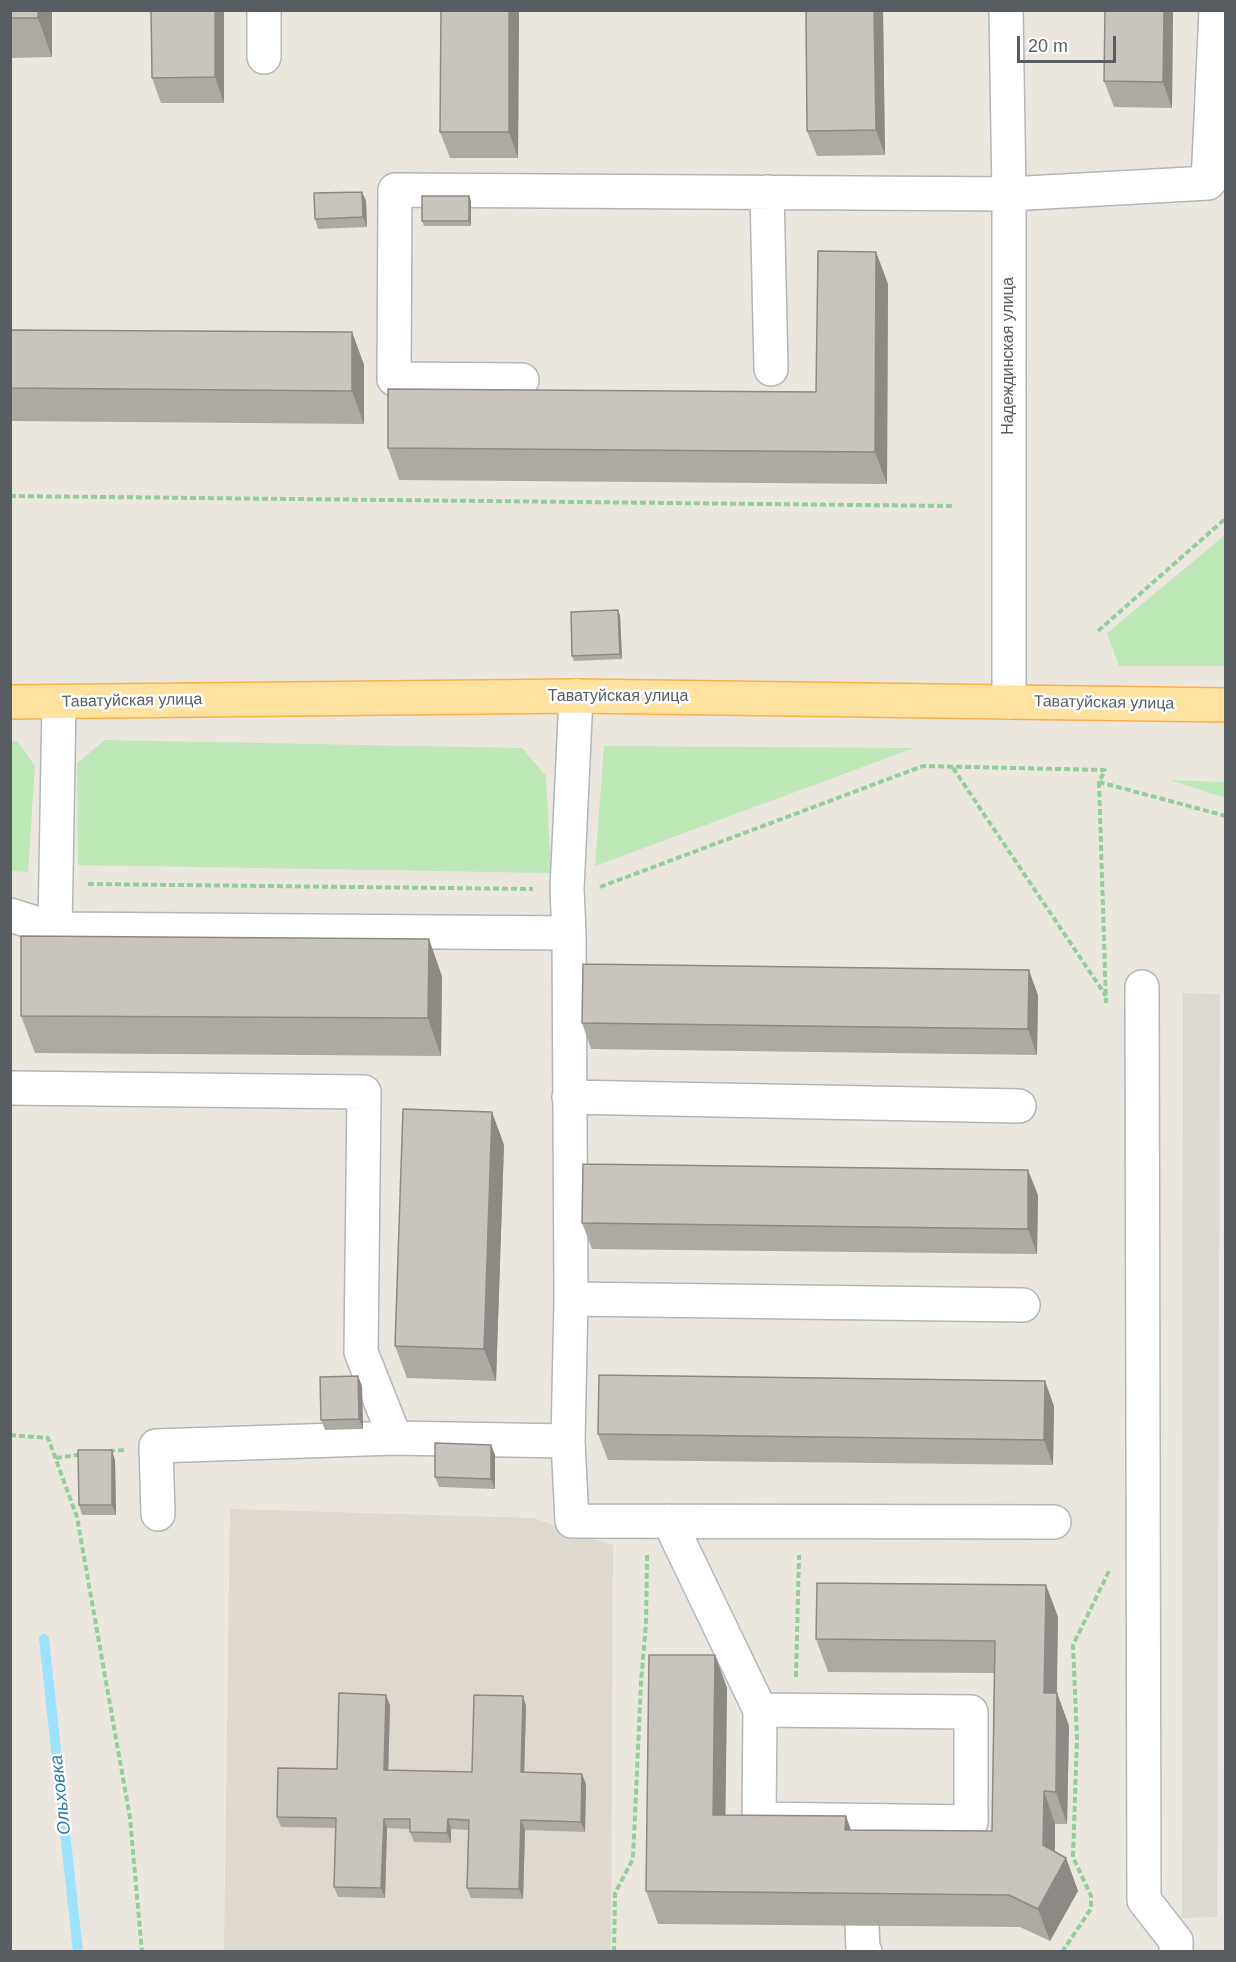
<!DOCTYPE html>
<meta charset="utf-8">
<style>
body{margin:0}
#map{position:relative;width:1236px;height:1962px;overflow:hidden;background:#ece7de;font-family:Arial,sans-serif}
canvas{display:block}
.frame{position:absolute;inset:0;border:12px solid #575d61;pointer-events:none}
.scale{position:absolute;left:1017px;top:36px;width:99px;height:27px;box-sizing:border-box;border:3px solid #575d61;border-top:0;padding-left:8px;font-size:18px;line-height:21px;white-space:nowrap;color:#575d61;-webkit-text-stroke:4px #fff;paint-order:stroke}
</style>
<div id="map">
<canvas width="1236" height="1962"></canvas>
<div class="frame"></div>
<div class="scale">20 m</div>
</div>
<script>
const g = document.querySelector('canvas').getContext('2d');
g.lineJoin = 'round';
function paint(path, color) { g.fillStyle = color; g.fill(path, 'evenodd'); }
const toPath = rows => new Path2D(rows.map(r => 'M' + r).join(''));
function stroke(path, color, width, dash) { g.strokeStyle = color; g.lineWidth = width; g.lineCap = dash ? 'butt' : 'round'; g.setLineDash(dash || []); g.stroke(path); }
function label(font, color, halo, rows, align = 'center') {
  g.font = font + ' Arial,sans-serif'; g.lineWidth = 5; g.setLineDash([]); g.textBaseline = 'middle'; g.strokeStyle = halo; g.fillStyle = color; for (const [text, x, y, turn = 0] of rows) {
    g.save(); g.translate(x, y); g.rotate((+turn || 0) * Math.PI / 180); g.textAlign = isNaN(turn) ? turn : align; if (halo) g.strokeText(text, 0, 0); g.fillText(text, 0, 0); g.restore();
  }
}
const industrial = toPath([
 [1183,993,1220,994,1217,1917,1182,1918]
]);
const education = toPath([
 [230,1509,533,1518,613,1545,611,1951,224,1951]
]);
const green = toPath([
 [1225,535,1225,666,1119,666,1107,633],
 [105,740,522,748,546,776,551,873,78,865,77,763],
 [11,741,17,741,35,766,28,872,11,871],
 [604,746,914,748,595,866],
 [1170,780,1225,782,1225,798]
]);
const stream = toPath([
 [44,1639,78,1952]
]);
const path = toPath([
 [10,496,953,506],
 [1098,631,1226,518],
 [953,768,1106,996],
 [1099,782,1106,1003],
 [88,884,533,889],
 [600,887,923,766,1105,770,1099,782,1226,816],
 [10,1435,48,1438,77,1517,130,1818,142,1952],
 [109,1451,125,1450],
 [56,1458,83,1454],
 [796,1677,799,1555],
 [614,1952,615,1893,633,1859,641,1682,646,1624,647,1555],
 [1062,1952,1091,1909,1091,1896,1073,1857,1077,1738,1073,1645,1109,1571]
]);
const minor = toPath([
 [1006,10,1009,194,1009,702],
 [264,57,264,10],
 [1208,183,1216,10],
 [767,192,771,369],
 [522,380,394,379,395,190,1009,194,1208,183,1226,162],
 [576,696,567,889,569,933,571,1299,568,1441,572,1521,1054,1522],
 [10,915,55,929,569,933],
 [55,929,59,702],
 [1142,987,1144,1900,1176,1941,1176,1952],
 [10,1088,364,1092,361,1352,395,1438,568,1441],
 [569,1097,1019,1106],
 [571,1299,1023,1305],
 [158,1514,156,1446,395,1438],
 [669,1521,760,1710],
 [760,1710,971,1712,971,1822,759,1819,760,1710],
 [862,1926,863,1949,865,1952]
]);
const major = toPath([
 [10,702,576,696,1226,705]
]);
const wall = toPath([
 [10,10,52,10,52,57,10,58],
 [224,10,224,103,161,103,152,78],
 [519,10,518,158,450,158,440,132],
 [806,10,883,10,885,155,817,156,807,131],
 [1173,10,1172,108,1114,107,1104,81],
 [362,192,366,201,367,227,318,229,315,219],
 [471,201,471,226,424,226,422,221],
 [876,252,888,284,887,484,399,480,388,448,816,392],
 [10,330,352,332,364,365,364,424,10,421],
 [620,615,622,659,574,661,572,656],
 [442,976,441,1056,35,1053,21,1016],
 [1038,995,1037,1055,591,1049,582,1023],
 [492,1112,504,1145,496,1381,407,1378,395,1346],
 [1038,1195,1037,1254,592,1249,582,1223],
 [358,1376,362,1386,363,1429,325,1430,321,1420],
 [1054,1406,1053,1465,608,1460,598,1434],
 [491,1445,495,1455,495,1489,439,1487,435,1477],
 [115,1460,116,1515,82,1515,79,1505],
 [1046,1585,1058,1617,1057,1693,1069,1726,1067,1824,1055,1824,1055,1852,1066,1858,1078,1891,1050,1941,1020,1927,658,1924,646,1891,715,1655,727,1688,725,1815,846,1816,851,1830,992,1831,994,1673,828,1672,816,1639],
 [390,1705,388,1770,472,1772,526,1706,524,1773,582,1774,586,1784,585,1832,525,1830,523,1899,471,1898,467,1888,469,1830,451,1829,451,1843,414,1842,410,1832,410,1829,387,1828,385,1898,338,1897,334,1887,336,1828,281,1827,277,1817,337,1769]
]);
const shadedWall = toPath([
 [38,10,52,10,52,57,38,18],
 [215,10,224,10,224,103,215,77],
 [509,10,519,10,518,158,509,132],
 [874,10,883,10,885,155,876,130],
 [1164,10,1173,10,1172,108,1163,82],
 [362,192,366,201,367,227,363,217],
 [469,196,471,201,471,226,469,221],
 [876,252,888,284,887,484,875,452],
 [352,332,364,365,364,424,352,391],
 [618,610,620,615,622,659,620,654],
 [429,939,442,976,441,1056,428,1018],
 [1029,970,1038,995,1037,1055,1028,1029],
 [492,1112,504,1145,496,1381,484,1349],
 [1028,1170,1038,1195,1037,1254,1028,1229],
 [358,1376,362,1386,363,1429,359,1419],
 [1045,1381,1054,1406,1053,1465,1044,1440],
 [491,1445,495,1455,495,1489,491,1479],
 [112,1450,115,1460,116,1515,112,1505],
 [1046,1585,1058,1617,1056,1725,1044,1693],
 [715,1655,727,1688,725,1848,713,1815],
 [1057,1693,1069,1726,1067,1824,1056,1792],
 [386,1695,390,1705,388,1780,384,1770],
 [523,1696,526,1706,524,1782,521,1772],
 [582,1774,586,1784,585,1832,581,1822],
 [1044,1791,1055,1824,1055,1878,1043,1845],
 [846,1816,857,1849,845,1830],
 [384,1819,387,1828,385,1898,381,1888],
 [448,1819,451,1829,451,1843,447,1833],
 [521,1820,525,1830,523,1899,519,1889],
 [1066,1858,1078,1891,1050,1941,1038,1909]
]);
const building = toPath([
 [10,10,38,10,38,18,10,18,10,10],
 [151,10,215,10,215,77,152,78,151,10],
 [441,10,509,10,509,132,440,132,441,10],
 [806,10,874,10,876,130,807,131,806,10],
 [1105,10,1164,10,1163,82,1104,81,1105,10],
 [362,192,363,217,315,219,314,193,362,192],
 [422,196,469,196,469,221,422,221,422,196],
 [818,251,876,252,875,452,388,448,388,389,816,392,818,251],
 [10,330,352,332,352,391,10,388,10,330],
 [618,610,620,654,572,656,571,612,618,610],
 [21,936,429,939,428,1018,21,1016,21,936],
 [583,964,1029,970,1028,1029,582,1023,583,964],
 [403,1109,492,1112,484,1349,395,1346,403,1109],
 [583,1164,1028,1170,1028,1229,582,1223,583,1164],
 [599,1375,1045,1381,1044,1440,598,1434,599,1375],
 [358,1376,359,1419,321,1420,320,1377,358,1376],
 [435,1443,491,1445,491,1479,435,1477,435,1443],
 [78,1450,112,1450,112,1505,79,1505,78,1450],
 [817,1583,1046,1585,1044,1693,1057,1693,1056,1792,1044,1791,1043,1845,1066,1858,1038,1909,1009,1895,646,1891,649,1655,715,1655,713,1815,846,1816,845,1830,992,1831,995,1641,816,1639,817,1583],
 [339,1693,386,1695,384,1770,472,1772,474,1695,523,1696,521,1772,582,1774,581,1822,521,1820,519,1889,467,1888,469,1820,448,1819,447,1833,410,1832,410,1819,384,1819,381,1888,334,1887,336,1818,277,1817,278,1768,337,1769,339,1693]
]);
const streetNames = [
 ["Надеждинская улица",1009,356,-90],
 ["Таватуйская улица",618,697],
 ["Таватуйская улица",132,701,-1],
 ["Таватуйская улица",1104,703,1]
];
const waterNames = [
 ["Ольховка",61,1795,-96]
];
paint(industrial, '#dcd9d3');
paint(education, '#ded8ce');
paint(green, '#bee7b7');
stroke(stream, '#9be2ff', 10);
stroke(minor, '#b1b6bb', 36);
stroke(major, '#fcaf47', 36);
stroke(path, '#92cd9b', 4, [6, 3]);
stroke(minor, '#fff', 33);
stroke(major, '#ffe2a0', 33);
paint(wall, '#ada9a3');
paint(shadedWall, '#8d8984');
paint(building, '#c9c4bd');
stroke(building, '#8d8984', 1.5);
label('16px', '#575d61', '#fff', streetNames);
label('italic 18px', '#2e7aa5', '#fff', waterNames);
</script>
